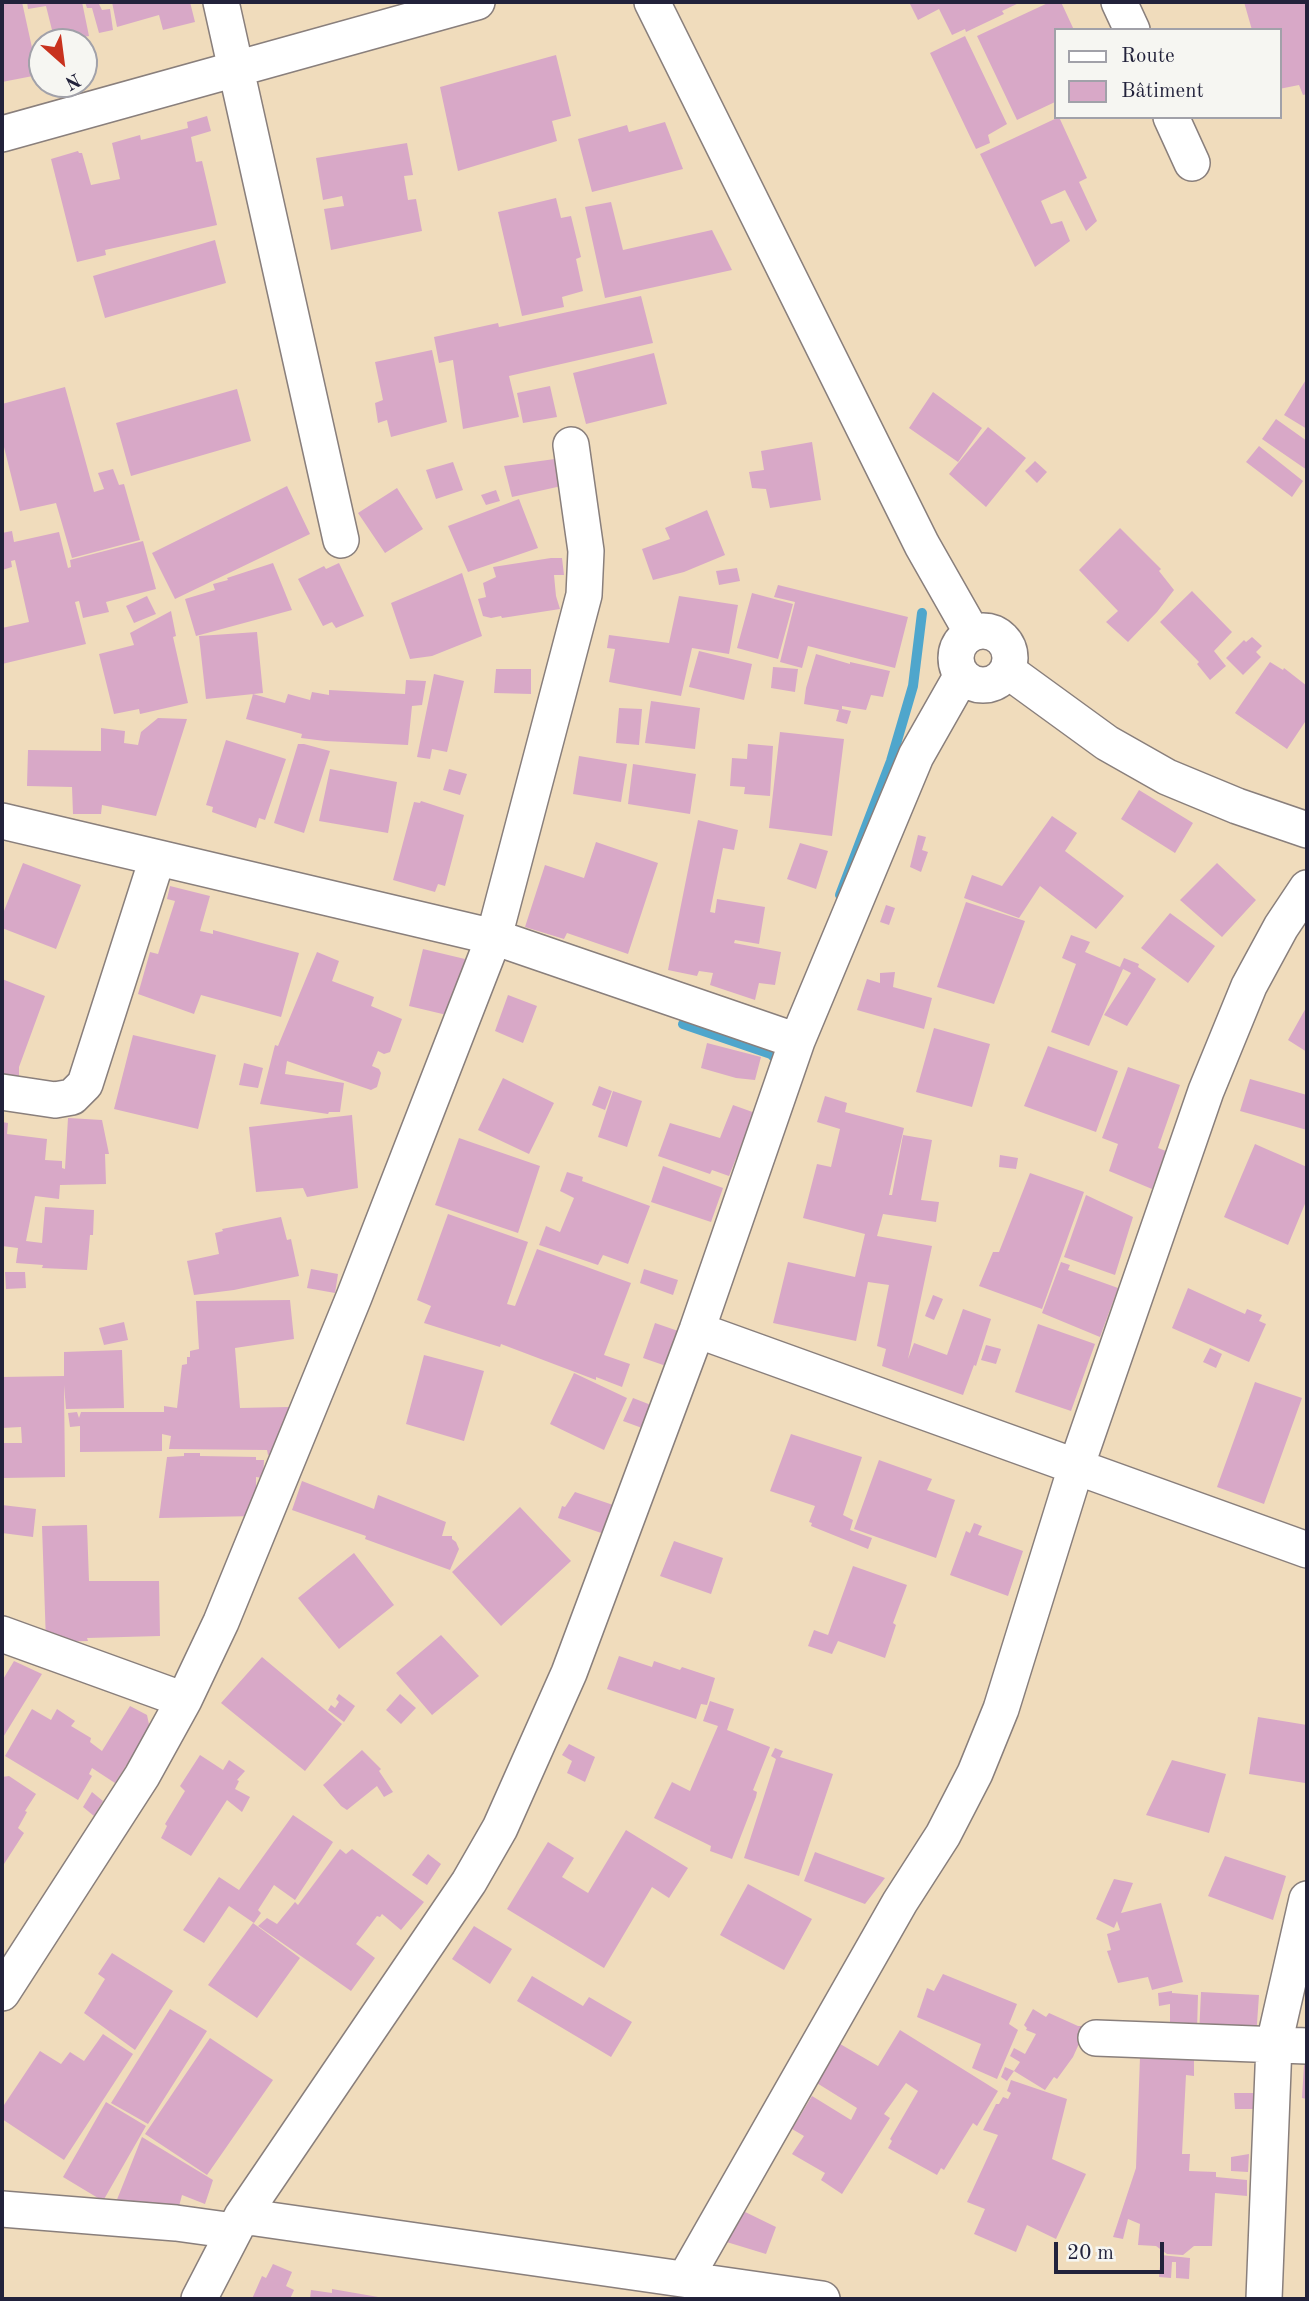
<!DOCTYPE html>
<meta charset="utf-8">
<style>
body{margin:0}
#map{position:relative;width:1309px;height:2301px;overflow:hidden;background:#f0dcbc;font-family:"Old Standard TT",serif}
canvas{display:block}
.frame{position:absolute;inset:0;border:4px solid #22223b;pointer-events:none}
.legend{position:absolute;left:1054px;top:28px;width:228px;height:91px;box-sizing:border-box;background:#f6f6f2;border:2px solid #a1a1a9;margin:0;padding:9px 12px;list-style:none;font-size:21px;color:#22223b}
.legend li{display:flex;align-items:center;gap:14px;height:35px}
.legend b{width:35px;border:2px solid #a1a1a9}
.north{position:absolute;left:28px;top:28px;width:70px;height:70px;box-sizing:border-box;background:#f6f6f2;border:2px solid #a1a1a9;border-radius:50%;rotate:152deg;font-size:19px;font-weight:700;line-height:28px;text-align:center;color:#22223b}
.north::after{content:'';display:block;margin:auto;width:24px;height:32px;background:#c8321e;clip-path:polygon(50% 0,100% 100%,50% 72%,0 100%)}
.scale{position:absolute;left:1054px;top:2242px;width:110px;height:32px;box-sizing:border-box;border:4px solid #22223b;border-top:0;padding-left:9px;font-size:21px;line-height:24px;white-space:nowrap;color:#22223b;-webkit-text-stroke:5px #f6f6f2;paint-order:stroke}
</style>
<div id="map">
<canvas width="1309" height="2301"></canvas>
<div class="frame"></div>
<ul class="legend">
<li><b style="height:9px;background:#fff"></b>Route</li>
<li><b style="height:19px;background:#d8a8c7"></b>Bâtiment</li>
</ul>
<div class="north">N</div>
<div class="scale">20 m</div>
</div>
<script>
const g = document.querySelector('canvas').getContext('2d');
g.lineJoin = 'round';
const toPath = rows => new Path2D(rows.map(r => 'M' + r).join(''));
function stroke(path, color, width, dash) { g.strokeStyle = color; g.lineWidth = width; g.lineCap = dash ? 'butt' : 'round'; g.setLineDash(dash || []); g.stroke(path); }
function paint(path, color) { g.fillStyle = color; g.fill(path, 'evenodd'); }
const stream = toPath([
 [840,895,891,761,913,686,922,613],
 [683,1024,771,1054,778,1061,780,1066]
]);
const building = toPath([
 [2,2,22,2,38,75,2,82],
 [27,2,45,2,46,4,82,2,89,36,55,42,46,6,28,9],
 [85,2,98,2,102,10,110,9,113,30,99,33,92,8,87,8],
 [112,2,190,2,195,22,163,30,159,15,117,27],
 [909,2,1021,2,1002,11,1004,14,966,32,965,29,952,35,939,9,918,20],
 [1050,2,1061,2,1074,30,1055,30,1055,102,1017,120,977,36],
 [1244,2,1307,2,1307,94,1303,95,1299,85,1279,89,1279,30,1252,30],
 [965,36,1007,124,988,135,990,143,976,149,930,53],
 [556,55,571,116,552,121,557,141,458,171,440,87],
 [207,116,211,131,191,137,196,162,202,161,217,225,105,250,106,255,77,262,51,159,78,151,79,153,82,153,91,185,120,179,112,143,140,135,141,140,188,128,187,122],
 [1059,117,1087,178,1079,182,1097,221,1086,231,1065,190,1041,201,1051,224,1062,221,1070,241,1035,267,980,154],
 [665,122,683,169,592,192,578,139,627,125,629,132],
 [407,143,413,175,404,176,408,200,416,199,422,231,331,250,324,209,344,206,342,196,323,200,316,158],
 [556,198,561,218,571,216,581,257,576,259,583,291,562,297,564,307,522,316,498,212],
 [611,202,623,250,712,230,732,270,605,298,585,207],
 [215,240,226,283,105,318,93,276],
 [641,296,653,343,509,376,519,417,463,429,453,360,439,363,434,337,498,323,499,327],
 [432,350,447,422,391,437,387,420,378,423,375,403,383,400,375,362],
 [654,353,667,404,586,424,573,373],
 [1307,378,1307,429,1284,415],
 [550,386,557,417,523,423,517,393],
 [65,387,94,492,104,489,98,473,113,469,119,485,124,484,140,540,72,558,56,503,20,511,2,439,2,404],
 [237,389,251,441,131,476,116,423],
 [933,392,982,428,958,462,909,428],
 [1276,419,1307,441,1307,470,1262,439],
 [988,427,1026,458,986,507,949,474],
 [812,442,821,500,770,508,766,489,752,488,749,472,764,470,761,451],
 [1259,446,1303,481,1292,497,1246,462],
 [562,458,566,485,512,497,504,466],
 [1035,461,1047,472,1037,483,1025,471],
 [453,462,463,490,436,499,426,470],
 [287,486,310,534,175,599,152,553],
 [397,488,423,529,385,553,358,513],
 [496,490,500,501,486,505,481,495],
 [519,499,538,548,468,572,448,526],
 [707,510,725,555,684,572,653,580,642,549,670,539,665,528],
 [1120,528,1161,569,1159,571,1174,590,1157,612,1128,642,1106,622,1118,611,1079,570],
 [12,531,14,542,59,532,68,568,71,567,70,560,143,541,156,589,106,602,109,612,83,618,79,601,75,602,86,644,2,664,2,628,29,622,15,560,11,561,12,567,2,570,2,533],
 [551,558,562,558,564,575,554,575,556,596,560,609,502,618,501,616,491,618,483,616,478,599,486,597,483,583,496,577,493,567],
 [273,563,292,610,196,636,185,599,215,590,213,584,228,580,227,578],
 [339,563,364,616,336,628,332,622,323,626,298,579,324,566,326,569],
 [737,568,740,581,719,585,716,571],
 [462,573,482,636,432,656,410,659,391,603],
 [778,585,908,617,895,668,808,646,802,668,780,662,795,602,774,597],
 [1192,591,1232,632,1214,651,1226,666,1210,680,1197,664,1199,662,1160,622],
 [752,593,793,604,778,659,737,648],
 [147,596,156,614,134,623,126,606],
 [679,596,738,605,729,654,692,648,681,696,609,682,615,649,607,648,609,635,669,643],
 [171,611,176,636,173,637,188,703,140,714,139,709,114,714,99,654,134,645,130,633],
 [257,632,263,693,206,699,199,636],
 [1252,637,1262,646,1256,652,1261,657,1243,675,1226,658,1244,640,1246,642],
 [699,651,752,664,744,700,689,687],
 [816,654,850,664,850,662,890,671,883,697,871,695,866,710,842,706,842,709,851,711,847,724,836,721,839,710,804,704,806,688],
 [1270,662,1283,670,1284,668,1307,686,1307,719,1287,749,1235,713],
 [773,667,798,669,795,692,771,688],
 [496,669,531,669,531,694,494,693],
 [434,674,464,681,447,752,432,749,430,759,417,757],
 [406,680,426,681,422,705,412,706,408,745,325,741,301,738,302,734,246,719,253,694,285,703,288,694,310,700,312,692,329,695,329,690,405,694],
 [651,701,700,708,695,749,645,743],
 [619,708,642,709,639,745,616,743],
 [158,718,187,719,156,816,102,805,101,814,73,814,72,787,27,786,28,750,101,751,101,728,125,731,124,743,138,745,141,732],
 [780,732,844,739,832,836,769,828],
 [226,740,286,759,265,820,259,818,256,828,212,812,213,807,206,805],
 [298,744,304,744,330,751,304,833,274,823],
 [748,744,773,746,770,796,744,794,745,787,730,786,732,758,747,759],
 [579,756,627,764,621,802,573,794],
 [633,764,696,774,690,814,628,804],
 [330,769,397,782,388,833,319,821],
 [449,769,467,774,460,795,443,790],
 [1139,790,1193,823,1175,853,1121,819],
 [421,801,464,815,445,886,438,884,435,892,393,880,414,802,420,803],
 [1052,816,1077,833,1065,851,1124,896,1096,929,1040,886,1019,918,964,898,972,875,1002,886],
 [698,820,738,830,734,850,723,848,710,912,715,913,717,899,765,907,759,944,735,940,734,943,781,952,775,985,759,983,755,1000,710,985,713,973,699,971,697,976,668,970],
 [918,835,926,837,922,850,928,852,921,872,910,867],
 [596,842,658,863,628,954,567,933,564,939,525,927,545,865,584,878],
 [800,843,828,851,816,889,787,879],
 [23,863,81,885,56,949,2,928,2,916],
 [1217,863,1256,900,1222,937,1180,900],
 [170,886,210,896,200,931,213,934,213,930,299,953,281,1017,201,995,194,1014,138,994,150,952,158,954,175,901,167,899],
 [966,902,1025,921,994,1004,937,987],
 [886,905,895,908,889,925,880,922],
 [1170,913,1215,946,1188,983,1141,948],
 [1071,935,1090,942,1085,952,1120,967,1124,958,1139,964,1138,967,1156,979,1127,1026,1104,1015,1131,973,1123,969,1089,1046,1051,1032,1076,964,1062,958],
 [423,949,465,959,451,1016,409,1006],
 [317,952,339,961,332,981,374,997,371,1006,402,1019,390,1052,384,1054,378,1051,372,1066,379,1069,381,1073,377,1087,371,1090,287,1061,285,1074,344,1083,340,1112,329,1112,328,1114,260,1104,275,1045,278,1046],
 [895,972,893,987,932,998,924,1029,857,1010,867,979,880,983,880,973],
 [2,979,45,996,19,1067,19,1082,2,1079],
 [508,995,537,1006,523,1043,495,1031],
 [1307,1006,1307,1052,1288,1040],
 [934,1028,990,1044,972,1107,916,1092],
 [133,1035,216,1055,198,1129,114,1109],
 [707,1043,761,1057,755,1080,736,1078,701,1068],
 [1048,1046,1118,1071,1096,1132,1024,1106],
 [244,1063,263,1068,258,1088,239,1085],
 [1128,1067,1180,1085,1158,1148,1166,1151,1152,1189,1109,1171,1118,1144,1102,1138],
 [503,1078,554,1103,529,1154,478,1130],
 [1250,1079,1307,1095,1307,1130,1240,1111],
 [599,1086,612,1091,605,1110,592,1105],
 [613,1091,642,1101,627,1147,598,1137],
 [825,1096,847,1103,845,1112,904,1128,889,1195,892,1195,903,1135,932,1140,921,1200,939,1202,936,1222,883,1214,877,1236,932,1246,908,1359,914,1343,947,1355,963,1309,991,1319,976,1366,974,1365,963,1395,882,1366,886,1349,877,1346,889,1285,868,1282,856,1341,773,1323,788,1262,855,1277,865,1234,803,1218,817,1164,831,1167,840,1129,817,1122],
 [733,1105,758,1114,752,1133,747,1131,729,1176,712,1170,710,1174,658,1156,670,1123,720,1138],
 [352,1115,358,1188,307,1197,303,1188,256,1192,249,1127],
 [68,1118,102,1120,109,1154,105,1154,106,1184,60,1185,59,1199,35,1196,26,1241,42,1243,45,1207,94,1210,93,1235,90,1235,87,1270,42,1268,43,1265,16,1263,18,1248,2,1246,2,1122,8,1123,7,1134,47,1139,45,1160,62,1161,62,1168,65,1169],
 [459,1138,540,1166,518,1233,435,1205],
 [1255,1144,1307,1167,1307,1199,1288,1245,1224,1217],
 [1000,1155,1018,1158,1016,1169,999,1167],
 [663,1166,723,1188,711,1222,651,1202],
 [567,1172,583,1177,582,1181,650,1206,628,1264,603,1255,598,1265,539,1245,546,1226,560,1232,574,1198,560,1191],
 [1030,1173,1084,1192,1042,1309,979,1286,993,1252,999,1252],
 [1086,1195,1133,1217,1115,1275,1064,1257],
 [448,1214,528,1242,507,1304,515,1306,537,1249,631,1283,604,1355,630,1364,622,1387,596,1377,596,1380,501,1344,500,1347,424,1323,431,1306,417,1300],
 [281,1217,287,1240,291,1239,299,1276,234,1290,194,1295,187,1261,219,1254,215,1233,223,1231,222,1229],
 [1061,1262,1070,1265,1068,1270,1118,1288,1100,1337,1042,1313],
 [311,1269,338,1274,335,1293,307,1288],
 [644,1269,678,1280,673,1295,640,1283],
 [5,1272,25,1272,26,1288,6,1289],
 [1188,1288,1245,1314,1247,1309,1262,1315,1259,1321,1266,1324,1249,1362,1172,1328],
 [933,1295,943,1299,934,1320,925,1316],
 [290,1300,294,1339,235,1348,240,1408,289,1407,280,1455,268,1455,267,1450,169,1449,171,1436,162,1434,162,1451,80,1452,80,1426,70,1427,68,1413,77,1412,79,1418,81,1412,164,1412,164,1406,177,1408,182,1365,187,1364,187,1357,190,1357,190,1351,199,1349,196,1301],
 [124,1322,128,1340,104,1345,99,1328],
 [655,1323,681,1332,669,1367,643,1358],
 [1038,1324,1095,1344,1071,1411,1015,1392],
 [986,1345,1001,1349,996,1364,981,1360],
 [1210,1348,1222,1354,1216,1368,1203,1362],
 [122,1350,124,1408,66,1409,64,1385,65,1477,2,1478,2,1443,22,1443,21,1427,2,1428,2,1377,64,1376,64,1352],
 [424,1355,484,1371,464,1441,406,1424],
 [574,1373,627,1398,604,1450,550,1424],
 [1255,1382,1302,1398,1264,1504,1217,1487],
 [633,1398,651,1405,642,1428,623,1421],
 [791,1434,862,1457,843,1515,853,1520,850,1530,872,1538,868,1549,811,1526,812,1523,809,1522,815,1506,770,1491],
 [184,1453,200,1453,200,1456,256,1457,256,1460,264,1460,263,1478,256,1477,256,1516,159,1518,167,1457,184,1456],
 [879,1460,932,1479,927,1490,955,1500,936,1558,854,1529],
 [302,1481,374,1509,378,1495,446,1522,442,1536,452,1536,452,1539,456,1542,459,1549,450,1570,365,1539,366,1536,292,1510],
 [575,1492,616,1506,607,1535,558,1518,562,1506,565,1507],
 [2,1505,36,1509,33,1537,2,1533],
 [520,1507,571,1561,501,1626,452,1572],
 [974,1523,982,1526,978,1535,1023,1551,1008,1596,950,1575,966,1531,970,1533],
 [87,1525,89,1581,159,1581,160,1636,87,1638,88,1641,46,1642,42,1526],
 [674,1541,723,1558,711,1594,660,1576],
 [354,1553,394,1605,339,1649,298,1598],
 [853,1566,907,1585,893,1623,896,1625,885,1658,838,1641,832,1654,808,1646,814,1630,828,1635],
 [441,1635,479,1676,432,1715,396,1673],
 [619,1656,652,1667,654,1661,680,1670,682,1667,715,1678,707,1705,701,1704,696,1719,607,1689],
 [262,1657,342,1724,305,1771,221,1703],
 [14,1661,42,1674,2,1739,2,1681],
 [339,1694,355,1706,344,1722,328,1710,331,1705,335,1708,339,1702,336,1699],
 [400,1694,416,1708,401,1724,386,1710],
 [710,1701,734,1709,727,1730,770,1747,753,1790,757,1792,756,1797,732,1859,710,1851,711,1846,654,1818,672,1782,690,1791,718,1726,703,1721],
 [130,1706,147,1715,150,1729,115,1783,92,1768,89,1774,92,1776,78,1800,5,1756,32,1709,51,1720,57,1709,75,1721,71,1726,91,1738,90,1742,102,1751],
 [1258,1717,1307,1725,1307,1786,1305,1783,1249,1774],
 [569,1744,595,1757,585,1782,567,1773,572,1761,562,1755],
 [775,1748,783,1751,780,1757,833,1774,799,1876,744,1858,776,1759,771,1756],
 [362,1750,381,1769,379,1771,393,1792,384,1797,377,1786,347,1810,341,1806,323,1785],
 [200,1755,223,1770,229,1760,245,1771,237,1780,239,1781,235,1789,250,1797,242,1812,227,1800,191,1856,161,1838,167,1826,165,1824,185,1791,180,1786],
 [1172,1760,1226,1774,1209,1833,1146,1815],
 [9,1776,36,1794,25,1811,27,1812,18,1828,24,1833,4,1864,2,1863,2,1777],
 [92,1792,103,1801,94,1816,83,1807],
 [293,1815,333,1842,295,1900,274,1885,258,1910,261,1913,254,1923,229,1906,204,1943,183,1930,219,1877,239,1890],
 [626,1830,688,1868,669,1898,652,1887,604,1968,507,1909,548,1842,574,1858,562,1877,588,1893],
 [340,1849,346,1854,352,1849,424,1902,401,1930,382,1914,380,1917,377,1916,356,1944,375,1958,351,1991,258,1926,267,1918,277,1924,295,1902,298,1905],
 [815,1852,885,1878,865,1904,804,1881],
 [428,1854,441,1864,427,1885,412,1875],
 [1225,1856,1286,1876,1273,1920,1208,1896],
 [1114,1879,1133,1883,1121,1913,1161,1903,1183,1982,1152,1990,1148,1977,1118,1983,1107,1951,1111,1950,1107,1934,1120,1930,1117,1921,1114,1928,1096,1919],
 [748,1884,812,1919,784,1970,720,1935],
 [253,1923,300,1958,257,2018,208,1985],
 [474,1926,512,1949,490,1984,452,1959],
 [112,1953,173,1991,135,2050,84,2013,105,1979,98,1974],
 [943,1974,1017,2004,1009,2024,1018,2030,997,2079,972,2068,981,2044,917,2017,927,1988,934,1991],
 [532,1976,583,2006,589,1997,632,2022,611,2057,517,2001],
 [1172,1991,1172,1993,1198,1995,1197,2031,1170,2030,1170,2004,1159,2006,1158,1993],
 [1201,1992,1259,1995,1256,2038,1199,2035],
 [170,2009,207,2031,148,2124,111,2103],
 [1033,2009,1046,2017,1049,2013,1078,2026,1087,2026,1073,2057,1057,2079,1054,2077,1045,2090,1014,2071,1007,2081,1001,2077,1005,2067,1014,2071,1020,2062,1010,2056,1014,2048,1025,2054,1036,2034,1026,2030,1027,2028,1024,2025],
 [900,2030,998,2091,977,2126,973,2123,944,2170,941,2168,937,2175,888,2148,892,2141,890,2139,918,2091,906,2083,884,2114,890,2118,842,2194,821,2180,825,2173,792,2154,804,2136,792,2129,812,2096,851,2120,857,2108,812,2080,835,2041,878,2066],
 [103,2034,133,2054,64,2160,2,2119,2,2108,40,2051,61,2064,70,2052,84,2061],
 [210,2038,273,2080,207,2175,145,2134],
 [1140,2057,1194,2059,1194,2076,1186,2075,1182,2154,1190,2154,1189,2171,1216,2172,1216,2177,1247,2180,1247,2196,1215,2193,1212,2246,1194,2246,1183,2255,1167,2254,1156,2246,1138,2245,1140,2224,1128,2219,1123,2239,1113,2237,1136,2168],
 [1304,2065,1307,2065,1307,2099,1302,2098],
 [1011,2080,1067,2099,1052,2159,1086,2174,1056,2239,1027,2225,1016,2252,974,2234,985,2209,967,2202,998,2135,983,2130,996,2104,999,2104,1003,2097,1008,2099,1011,2093,1007,2091],
 [1234,2093,1255,2093,1255,2109,1235,2109],
 [106,2102,146,2126,103,2201,63,2177],
 [142,2137,213,2180,205,2204,182,2195,178,2210,116,2202],
 [1249,2154,1248,2172,1231,2171,1231,2157],
 [739,2209,776,2227,766,2254,720,2240],
 [1161,2255,1190,2258,1189,2279,1176,2278,1176,2262,1172,2262,1171,2278,1159,2277],
 [273,2264,292,2272,286,2286,294,2290,290,2299,252,2299,262,2276,266,2278],
 [332,2289,384,2298,384,2299,310,2299,311,2290,332,2293]
]);
const minor = toPath([
 [221,2,341,540],
 [652,2,922,545,972,633],
 [1119,2,1132,30],
 [1171,117,1192,163],
 [2,134,477,2],
 '956 658a27 27 0 1 1 54 0a27 27 0 1 1-54 0Z',
 [1008,671,1107,743,1167,777,1237,806,1307,830],
 [2,821,494,937,797,1041],
 [2,1092,55,1100,72,1097,85,1084,157,859],
 [697,1330,1307,1550],
 [2,1634,184,1700],
 [2,1993,142,1776,184,1700,221,1622,354,1297,494,937,584,595,586,551,571,445],
 [1096,2038,1307,2046],
 [2,2209,176,2223,234,2231],
 [242,2216,822,2299],
 [685,2279,900,1902,943,1835,975,1773,1001,1709,1076,1467,1206,1091,1249,986,1281,927,1307,888],
 [199,2299,242,2216,469,1882,500,1828,569,1673,697,1330,797,1041,916,756,962,675],
 [1264,2299,1274,2044,1307,1899]
]);
stroke(stream, '#4fa6cc', 10);
paint(building, '#d8a8c7');
stroke(minor, '#897f7c', 38);
stroke(minor, '#fff', 35);
</script>
